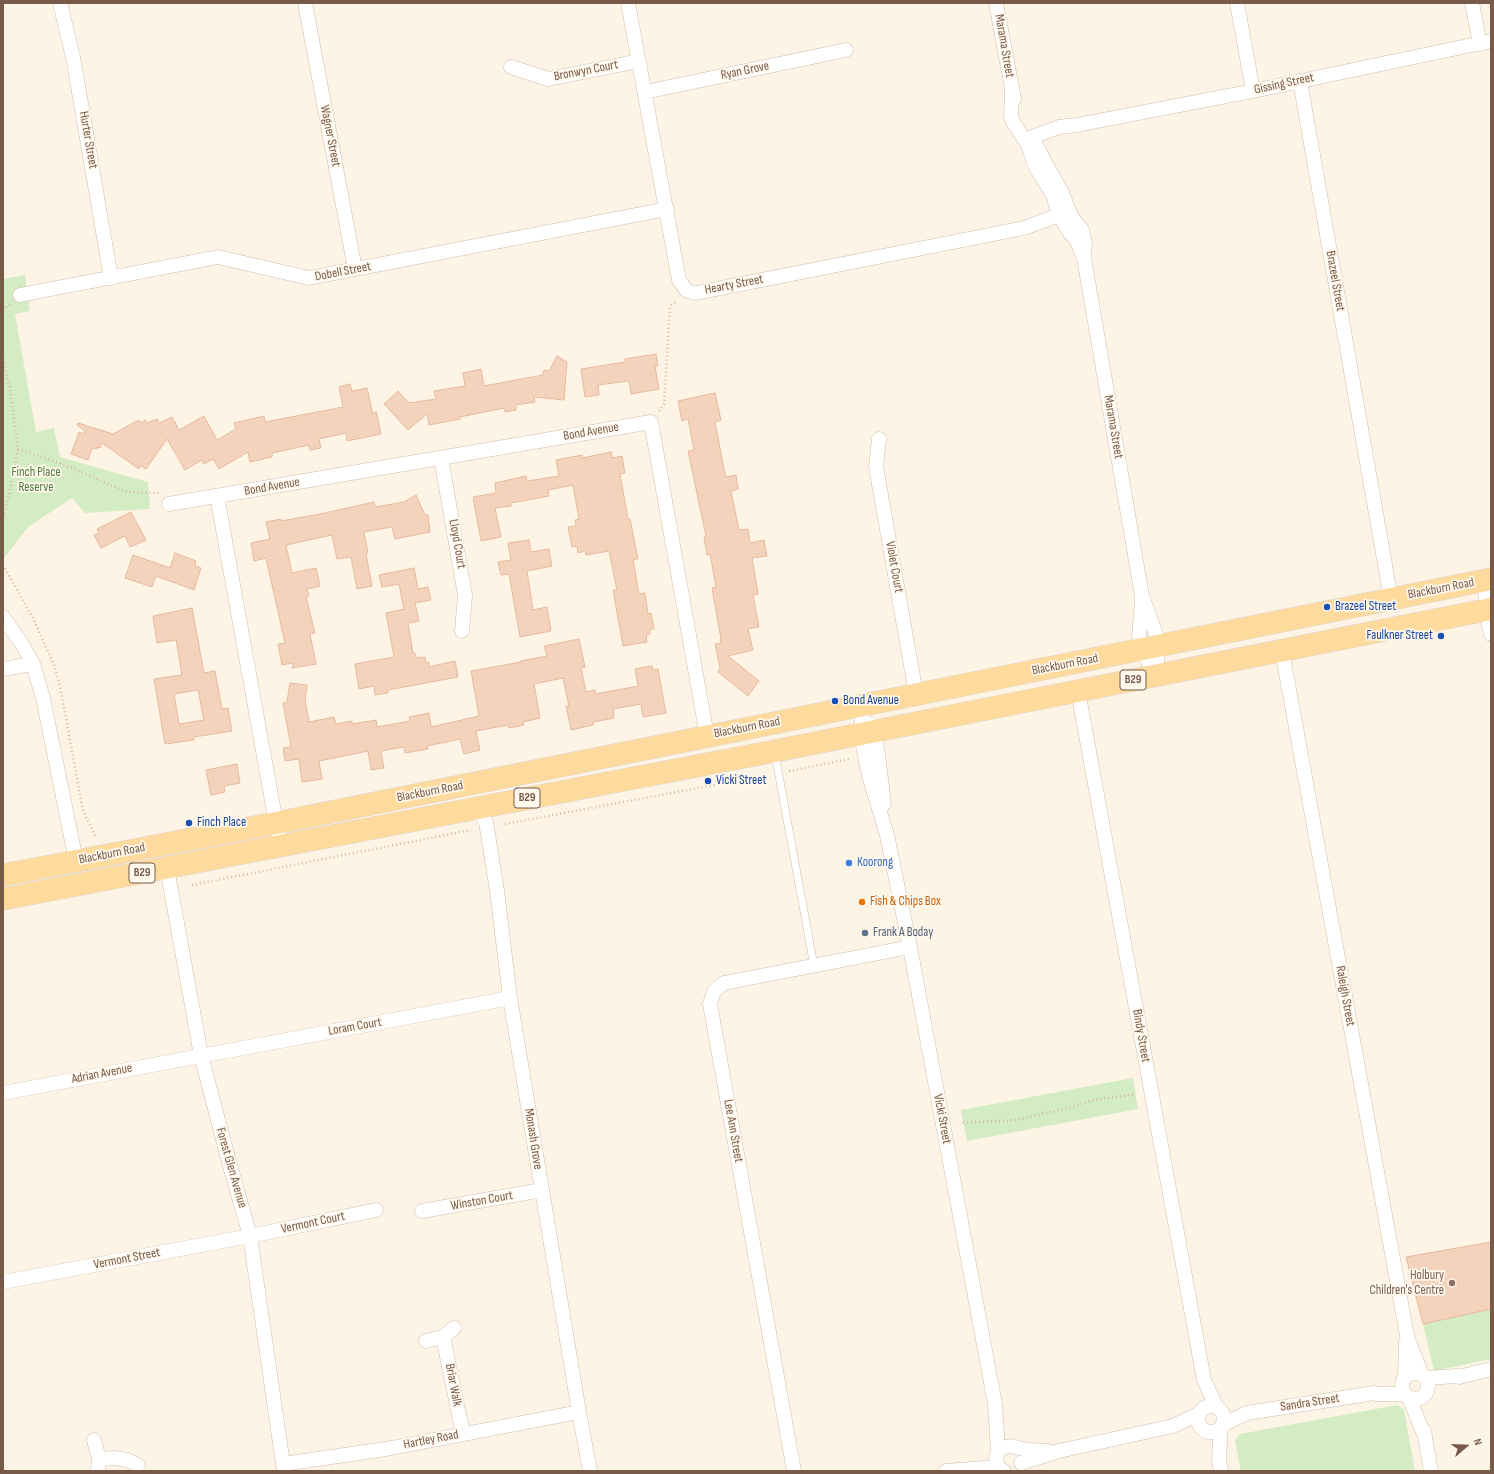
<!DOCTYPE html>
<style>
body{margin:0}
#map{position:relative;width:1494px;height:1474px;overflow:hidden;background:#fdf4e6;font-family:"Sofia Sans Condensed",sans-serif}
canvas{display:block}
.frame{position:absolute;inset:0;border:4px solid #785a49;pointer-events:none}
.north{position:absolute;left:1446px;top:1426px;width:40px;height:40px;-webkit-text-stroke:3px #fff8ed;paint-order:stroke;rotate:71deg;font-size:11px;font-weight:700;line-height:16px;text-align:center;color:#785a49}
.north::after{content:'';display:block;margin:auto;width:14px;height:18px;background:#785a49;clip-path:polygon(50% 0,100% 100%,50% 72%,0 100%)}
</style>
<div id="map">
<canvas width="1494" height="1474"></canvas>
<div class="frame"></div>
<div class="north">N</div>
</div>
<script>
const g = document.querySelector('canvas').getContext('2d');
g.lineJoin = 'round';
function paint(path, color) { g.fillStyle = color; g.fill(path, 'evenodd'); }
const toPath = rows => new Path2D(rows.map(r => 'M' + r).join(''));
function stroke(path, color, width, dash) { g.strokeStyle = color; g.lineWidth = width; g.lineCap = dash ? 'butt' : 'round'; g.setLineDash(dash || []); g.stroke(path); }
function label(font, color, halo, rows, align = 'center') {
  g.font = font + ' "Sofia Sans Condensed",sans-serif'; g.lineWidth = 3.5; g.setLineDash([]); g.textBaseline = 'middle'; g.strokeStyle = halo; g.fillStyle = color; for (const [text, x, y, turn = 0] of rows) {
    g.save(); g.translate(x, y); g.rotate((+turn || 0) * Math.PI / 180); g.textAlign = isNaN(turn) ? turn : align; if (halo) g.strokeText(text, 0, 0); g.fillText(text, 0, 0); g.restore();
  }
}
const green = toPath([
 [25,275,30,311,15,314,36,432,54,428,60,457,148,482,150,509,85,513,72,498,28,527,3,559,3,279],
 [1133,1078,1138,1109,967,1141,961,1110],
 [1491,1309,1491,1359,1434,1371,1423,1324],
 [1397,1405,1404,1410,1415,1471,1241,1471,1235,1441,1240,1434]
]);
const building = toPath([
 [656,354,658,366,655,366,659,389,631,394,629,381,598,385,599,395,585,397,581,369,625,362,625,359,656,354],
 [557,356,567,362,564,400,534,397,535,402,516,405,516,410,505,412,504,408,460,417,460,419,429,425,427,414,408,430,384,404,398,391,409,403,436,399,434,391,465,386,463,373,481,369,484,386,543,375,544,370,549,371,557,356],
 [350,384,352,391,367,388,373,415,376,411,381,434,347,441,346,433,319,439,321,448,310,450,309,445,272,453,272,457,250,462,248,452,219,469,213,459,204,464,202,460,185,470,167,439,146,469,141,466,139,469,102,443,100,448,97,447,97,449,92,448,88,460,71,454,79,432,84,434,85,431,77,425,78,423,113,434,139,420,141,423,145,420,147,423,157,419,159,423,172,417,179,430,204,416,217,440,236,429,234,423,264,416,265,422,343,407,339,387,350,384],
 [715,393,721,420,715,422,724,469,726,477,736,475,738,489,731,491,739,530,748,529,750,543,764,540,767,556,752,558,758,594,753,595,759,627,748,629,753,650,728,656,759,681,748,696,718,672,720,668,715,644,721,643,720,639,721,639,712,588,716,587,710,554,707,555,704,537,706,536,688,451,694,450,688,419,682,421,678,401,715,393],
 [611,452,613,458,622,456,625,473,620,474,628,519,630,519,638,559,633,560,639,594,645,593,648,614,651,613,654,629,650,629,650,634,646,635,647,642,623,646,613,590,617,590,609,551,586,555,585,551,578,553,577,546,572,547,568,527,576,526,575,520,579,519,573,485,548,490,549,496,511,503,511,506,495,508,501,537,481,541,473,497,496,493,495,483,526,476,527,481,559,476,556,460,582,455,582,458,611,452],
 [416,495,425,515,428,515,430,532,395,539,392,527,364,532,368,553,366,554,372,586,357,589,351,557,337,559,332,535,286,545,292,573,316,568,320,586,307,589,309,596,306,597,315,633,310,634,316,664,292,668,293,663,282,665,278,644,285,643,266,558,254,561,251,543,270,539,266,522,281,519,281,521,320,514,374,502,375,507,404,502,416,495],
 [131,512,146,540,130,547,125,536,101,548,94,535,99,533,97,529,131,512],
 [529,540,531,552,549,549,552,566,527,571,533,610,547,607,551,631,520,637,509,574,501,575,498,562,511,560,508,543,529,540],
 [175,553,196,561,195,566,201,568,194,590,156,576,152,587,125,578,133,555,170,568,175,553],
 [414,568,418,589,428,587,431,600,415,603,419,621,408,623,413,653,415,653,416,658,425,657,426,663,429,662,429,667,455,661,458,677,388,690,388,693,375,695,374,686,359,689,355,664,394,657,386,613,404,609,399,584,382,587,379,575,414,568],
 [192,608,204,673,215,671,222,709,228,708,232,731,194,737,194,740,165,744,154,679,182,675,176,640,157,643,153,616,192,608],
 [198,690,204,720,179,724,174,694,198,690],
 [579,639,585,667,581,668,586,692,595,690,596,694,638,686,635,669,652,666,653,670,658,669,666,713,643,717,641,704,613,709,614,718,593,722,593,725,571,730,566,706,569,706,563,678,534,684,540,718,523,722,524,725,509,728,508,725,476,731,480,750,464,754,460,739,427,746,428,749,405,753,404,747,381,751,384,768,371,770,368,751,319,761,322,779,302,782,299,759,285,761,283,748,291,747,283,703,287,702,290,683,307,685,305,700,309,722,334,717,336,724,352,721,352,724,376,720,377,727,410,721,409,717,429,713,431,727,479,716,471,671,521,662,521,661,547,656,544,646,579,639],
 [237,764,240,783,224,786,225,792,211,795,206,770,237,764],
 [1491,1242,1491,1309,1423,1324,1406,1257,1491,1242]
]);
const path = toPath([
 [3,310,10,304],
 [3,359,10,389,18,449,10,491,3,516],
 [659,411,664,404,670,306,677,301],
 [18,449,65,465,127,492,158,493,160,494],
 [3,565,33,618,54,665,61,691,83,811,96,837],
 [789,771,849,759],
 [505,824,768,775],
 [192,885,471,830],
 [963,1123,1016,1120,1069,1108,1093,1100,1136,1094]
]);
const service = toPath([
 [775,754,814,966]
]);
const minor = toPath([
 [60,3,73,57,111,278],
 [305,3,355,269],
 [628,3,679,280,687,291,696,293,1024,228,1059,215,1071,216],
 [996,3,1014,99],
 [1237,3,1253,91],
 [1472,3,1480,44],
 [511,67,548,79,639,61],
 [1300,81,1391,599],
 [1012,90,1011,117,1013,122,1028,145,1035,166,1053,195,1059,215,1070,233,1077,241,1084,258,1142,596,1156,634,1158,646,1156,675],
 [645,92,846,50],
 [1032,137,1059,127,1077,125,1253,91,1491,41],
 [1032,137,1047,166,1062,193,1071,216,1082,230,1085,244,1084,253],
 [20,295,218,257,309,278,667,209],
 [879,439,876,467,916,694],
 [441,458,465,595,462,631],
 [217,496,280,845],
 [169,504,651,422,707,736],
 [1485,580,1486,610,1491,634],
 [1142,600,1139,637,1141,649,1156,675],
 [3,617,22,644,33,664,43,698,76,861],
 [1282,651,1408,1341,1409,1342,1422,1375],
 [3,669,33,664],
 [1078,691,1204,1380,1217,1408],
 [863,705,861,734,865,756,869,776,887,835,910,947,995,1404,998,1451],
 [870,724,874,732,878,755,884,804],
 [476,808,486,822,497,891,510,998,579,1412,590,1471],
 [167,868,201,1055,229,1162,250,1236,284,1471],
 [3,1093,510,998],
 [422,1211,542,1190],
 [3,1282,250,1236,376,1210],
 [443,1337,463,1434],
 [426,1341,443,1337,454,1328],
 '1402 1386a13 13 0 1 1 26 0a13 13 0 1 1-26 0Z',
 [1405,1378,1406,1343,1408,1342],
 [1425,1378,1457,1376,1459,1377,1491,1369],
 [1409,1397,1422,1430,1424,1431,1431,1471],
 '1198 1419a13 13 0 1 1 26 0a13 13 0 1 1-26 0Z',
 [1222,1425,1247,1413,1374,1393,1376,1394,1405,1394],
 [1221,1427,1219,1460,1221,1471],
 [94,1440,99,1459,98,1471],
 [99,1459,115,1458,127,1460,138,1465],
 [1021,1463,1059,1451,1173,1426,1200,1413],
 [283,1464,386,1449,579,1412],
 [794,1471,710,1004,714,991,724,983,910,947],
 [946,1471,998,1467],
 [1004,1471,998,1467,996,1459,998,1451,1002,1448,1011,1446,1028,1450,1048,1451]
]);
const primary = toPath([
 [3,875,276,823,1491,579],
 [3,899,775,751,1491,609]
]);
const markers = [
 [1327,607,4,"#1a4fb4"],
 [1441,636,4,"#1a4fb4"],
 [835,701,4,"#1a4fb4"],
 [708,781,4,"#1a4fb4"],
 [189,823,4,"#1a4fb4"],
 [849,863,4,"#3f7fe0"],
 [862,902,4,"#e8710a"],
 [865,933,4,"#5c6f8a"],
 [1452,1283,4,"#8d6e63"]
];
const shields = [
 [1133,680,26],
 [527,798,26],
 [142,873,26]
];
const shieldNames = [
 ["B29",1133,680],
 ["B29",527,798],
 ["B29",142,873]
];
const streetNames = [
 ["Marama Street",1004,46,80],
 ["Bronwyn Court",586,71,-11],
 ["Ryan Grove",745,71,-12],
 ["Gissing Street",1284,84,-12],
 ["Wagner Street",330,136,79],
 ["Hurter Street",88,140,80],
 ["Dobell Street",343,272,-11],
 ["Brazeel Street",1335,281,80],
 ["Hearty Street",734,285,-11],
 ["Marama Street",1113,427,80],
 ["Bond Avenue",591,432,-10],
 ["Bond Avenue",272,487,-10],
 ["Lloyd Court",457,544,80],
 ["Violet Court",894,567,80],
 ["Blackburn Road",1441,589,-11],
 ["Blackburn Road",1065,665,-11],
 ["Blackburn Road",747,728,-11],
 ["Blackburn Road",430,792,-11],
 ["Blackburn Road",112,854,-11],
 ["Raleigh Street",1345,996,80],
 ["Loram Court",355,1027,-10],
 ["Bindy Street",1141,1036,80],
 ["Adrian Avenue",102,1074,-11],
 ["Vicki Street",942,1119,79],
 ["Lee Ann Street",733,1131,80],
 ["Monash Grove",533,1139,81],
 ["Forest Glen Avenue",231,1168,74],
 ["Winston Court",482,1201,-10],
 ["Vermont Court",313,1223,-12],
 ["Vermont Street",127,1259,-11],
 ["Briar Walk",453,1385,79],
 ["Sandra Street",1310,1403,-9],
 ["Hartley Road",431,1440,-11]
];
const parkNames = [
 ["Finch Place",36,473],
 ["Reserve",36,488]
];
const transitNames = [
 ["Brazeel Street",1335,607],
 ["Faulkner Street",1433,636,"right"],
 ["Bond Avenue",843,701],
 ["Vicki Street",716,781],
 ["Finch Place",197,823]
];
const shopNames = [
 ["Koorong",857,863]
];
const foodNames = [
 ["Fish & Chips Box",870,902]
];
const serviceNames = [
 ["Frank A Boday",873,933]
];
const educationNames = [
 ["Holbury",1444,1276],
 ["Children's Centre",1444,1291]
];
paint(green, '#d4ecc3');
paint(building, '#f4d3bc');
stroke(building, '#e7b99c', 1);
stroke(service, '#d0bcab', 8);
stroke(minor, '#d0bcab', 15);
stroke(primary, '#dcd4d0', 23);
stroke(path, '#d9b69f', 2.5, [1, 3]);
stroke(service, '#fff', 7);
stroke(minor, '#fff', 14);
stroke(primary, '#feda9c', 22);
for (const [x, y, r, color] of markers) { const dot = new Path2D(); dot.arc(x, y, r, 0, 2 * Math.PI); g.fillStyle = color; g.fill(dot); stroke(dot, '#fff8ed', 1.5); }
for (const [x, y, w] of shields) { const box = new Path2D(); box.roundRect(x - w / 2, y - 10, w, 20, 3); g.fillStyle = '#fff8ed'; g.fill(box); stroke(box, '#785a49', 1); }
label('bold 12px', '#785a49', null, shieldNames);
label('13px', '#785a49', '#fff8ed', streetNames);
label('13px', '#4f793e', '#fff8ed', parkNames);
label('13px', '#164399', '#fff8ed', transitNames, 'left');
label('13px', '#366cbe', '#fff8ed', shopNames, 'left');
label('13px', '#c56008', '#fff8ed', foodNames, 'left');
label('13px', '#4e5e75', '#fff8ed', serviceNames, 'left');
label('13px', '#785e54', '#fff8ed', educationNames, 'right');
</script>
